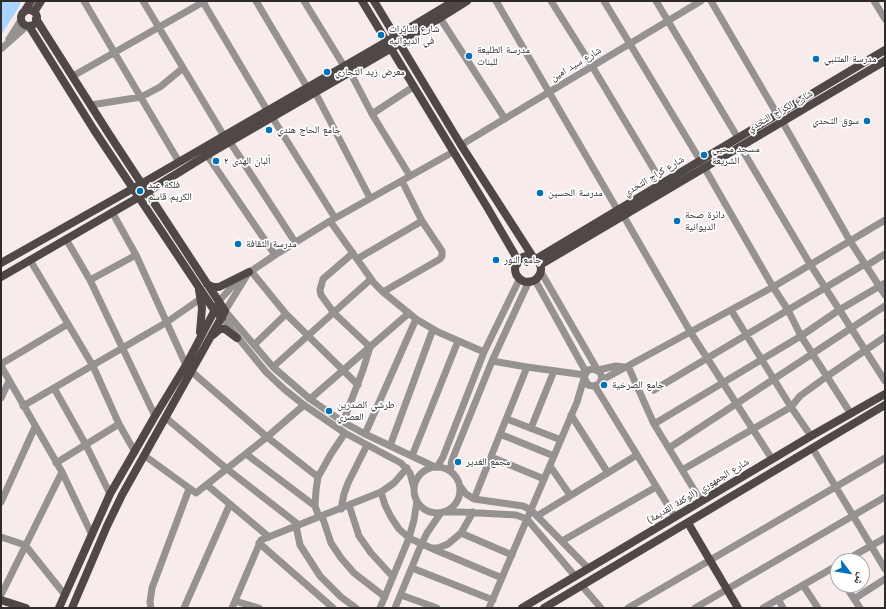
<!DOCTYPE html>
<meta charset="utf-8">
<style>
body{margin:0}
#map{position:relative;width:886px;height:609px;overflow:hidden;background:#f7eceb;font-family:"Work Sans","Noto Naskh Arabic",sans-serif}
canvas{display:block}
.frame{position:absolute;inset:0;border:2px solid #2e2b2a;pointer-events:none}
.north{position:absolute;left:830px;top:553px;width:40px;height:40px;box-sizing:border-box;background:#fff;border:1px solid #abaaaa;border-radius:50%;rotate:121deg;font-size:11px;font-weight:700;line-height:16px;text-align:center;color:#2e2b2a}
.north::after{content:'';display:block;margin:auto;width:14px;height:18px;background:#0271bc;clip-path:polygon(50% 0,100% 100%,50% 72%,0 100%)}
</style>
<div id="map">
<canvas width="886" height="609"></canvas>
<div class="frame"></div>
<div class="north">ش</div>
</div>
<script>
const g = document.querySelector('canvas').getContext('2d');
g.lineJoin = 'round';
function paint(path, color) { g.fillStyle = color; g.fill(path, 'evenodd'); }
const toPath = rows => new Path2D(rows.map(r => 'M' + r).join(''));
function stroke(path, color, width, dash) { g.strokeStyle = color; g.lineWidth = width; g.lineCap = dash ? 'butt' : 'round'; g.setLineDash(dash || []); g.stroke(path); }
function label(font, color, halo, rows, align = 'center') {
  g.font = font + ' "Work Sans","Noto Naskh Arabic",sans-serif'; g.lineWidth = 3.5; g.setLineDash([]); g.textBaseline = 'middle'; g.strokeStyle = halo; g.fillStyle = color; for (const [text, x, y, turn = 0] of rows) {
    g.save(); g.translate(x, y); g.rotate((+turn || 0) * Math.PI / 180); g.textAlign = isNaN(turn) ? turn : align; if (halo) g.strokeText(text, 0, 0); g.fillText(text, 0, 0); g.restore();
  }
}
const water = toPath([
 [1,1,21,1,19,7,1,35]
]);
const minor = toPath([
 [84,1,179,162],
 [143,1,224,136],
 [256,1,307,87],
 [304,1,344,66],
 [496,1,617,209],
 [551,1,592,66,662,183],
 [604,1,700,160],
 [656,1,738,138],
 [711,1,777,114],
 [874,1,885,19],
 [203,2,267,110],
 [440,18,505,119],
 [9,39,21,20],
 [1,49,27,26],
 [350,72,372,114,410,176],
 [73,76,205,1],
 [315,92,370,198],
 [91,105,141,97,160,87,183,68],
 [372,114,413,87],
 [272,117,335,218],
 [782,121,850,241,885,295],
 [230,142,295,242],
 [461,145,701,1],
 [740,146,810,264,885,381],
 [207,155,275,255],
 [704,167,773,287,788,310,801,336,851,414],
 [112,212,136,255,186,365],
 [623,215,691,333,772,459],
 [330,221,374,283,383,292,416,319,438,332,484,352],
 [66,239,90,280,155,416],
 [357,259,422,221],
 [30,260,93,366,119,424,135,452],
 [866,266,885,254],
 [251,271,286,314,358,385],
 [249,272,225,311,273,367,310,399,343,422,365,434,435,467],
 [541,272,597,369],
 [90,280,136,255],
 [535,280,586,372],
 [383,292,440,259,442,256,442,251,422,221,402,181],
 [219,301,238,280,275,255,330,221,453,152],
 [731,310,791,407,811,436],
 [222,318,266,372,284,389,304,405,345,433,401,463,410,473,414,488],
 [254,345,286,314],
 [492,361,527,367,585,375],
 [1,364,68,324],
 [1,366,62,472,92,535],
 [628,366,654,424,701,501],
 [273,367,371,279],
 [598,370,616,366,624,367],
 [192,372,267,437,318,477],
 [602,380,773,287,885,220],
 [595,386,675,517],
 [54,388,86,445,110,494],
 [654,390,865,264],
 [1,398,9,381],
 [310,399,409,313],
 [23,406,167,322,203,297],
 [571,415,608,473],
 [166,418,227,469,299,525],
 [507,419,561,440],
 [343,422,363,370,370,347,334,313,321,295,320,290,323,279,353,253],
 [654,424,801,336,839,310,885,283],
 [531,428,554,371],
 [365,434,416,319],
 [500,434,554,456],
 [390,446,433,329],
 [669,448,885,306],
 [813,449,885,569],
 [246,454,315,506],
 [145,456,196,493,267,437,304,405],
 [412,456,458,341],
 [491,457,544,479],
 [56,463,119,424],
 [550,466,570,495],
 '414 490a23 23 0 1 1 46 0a23 23 0 1 1-46 0Z',
 [437,467,443,457,484,352,520,278],
 [682,470,791,407,800,396,826,377,885,337],
 [450,471,452,460,492,361,529,281],
 [207,485,269,537],
 [460,486,466,494,474,499,523,506,531,510,588,568],
 [381,492,385,505,391,517,399,529,409,538,431,548,438,548,448,544,461,533,473,512],
 [474,499,527,367],
 [1,502,35,427],
 [349,505,359,536,371,553,393,577],
 [341,509,344,494,348,483,367,445],
 [445,512,461,512,516,515,527,519,575,576],
 [322,516,331,543,341,558,354,573,385,597],
 [537,516,637,455],
 [319,517,315,506,316,490,318,477,331,454,345,433],
 [296,526,300,545,320,576,341,597,356,608],
 [461,533,512,555],
 [1,537,25,545,65,595],
 [562,541,656,487],
 [259,543,333,608],
 [433,549,502,578],
 [844,561,885,538],
 [412,568,493,600],
 [803,585,818,608],
 [845,585,860,608],
 [582,586,601,608],
 [1,595,62,472],
 [401,595,437,608],
 [778,599,783,608],
 [854,599,885,579],
 [235,601,259,608],
 [151,608,150,602,152,588,189,489],
 [184,608,230,504],
 [232,608,261,540,381,492,394,483,407,468],
 [380,608,409,538,414,520,417,501],
 [395,608,421,545,427,533,440,514],
 [489,608,577,402,585,375,588,370,594,369,600,372,602,378,599,384,593,386,588,385,584,377],
 [628,608,885,458],
 [695,608,885,497],
 [763,608,838,565]
]);
const major = toPath([
 [362,1,487,207,515,255,517,264],
 [374,1,461,145,533,257],
 '21 18a8 8 0 1 1 16 0a8 8 0 1 1-16 0Z',
 [24,12,31,1],
 [34,12,41,1],
 [36,19,109,134,225,311,122,495,107,526,72,608],
 [29,26,94,130,214,310,222,318],
 '515 269a13 13 0 1 1 26 0a13 13 0 1 1-26 0Z',
 [536,259,885,50],
 [1,263,141,184,386,42,454,1],
 [540,265,885,61],
 [1,277,139,197,207,155,390,49,467,1],
 [207,284,213,287,219,287,249,272],
 [199,290,202,308,200,332],
 [213,335,220,329,225,329,237,338],
 [688,523,738,608],
 [1,600,26,608],
 [59,608,110,494,155,416,186,365,217,306],
 [522,608,811,436,885,394],
 [544,608,885,405]
]);
const markers = [
 [381,35,4,"#0271bc"],
 [469,56,4,"#0271bc"],
 [816,59,4,"#0271bc"],
 [327,72,4,"#0271bc"],
 [867,121,4,"#0271bc"],
 [269,130,4,"#0271bc"],
 [704,155,4,"#0271bc"],
 [216,161,4,"#0271bc"],
 [140,191,4,"#0271bc"],
 [540,193,4,"#0271bc"],
 [677,221,4,"#0271bc"],
 [238,244,4,"#0271bc"],
 [496,260,4,"#0271bc"],
 [604,385,4,"#0271bc"],
 [329,411,4,"#0271bc"],
 [458,462,4,"#0271bc"]
];
const poiNames = [
 ["شارع التايرات",389,29],
 ["في الديوانيه",389,41],
 ["مدرسة الطليعة",477,50],
 ["للبنات",477,62],
 ["مدرسة المتنبي",824,59],
 ["معرض زيد التجاري",335,72],
 ["سوق التحدي",859,121,"right"],
 ["جامع الحاج هندي",277,130],
 ["مسجد محيي",712,149],
 ["الشريعة",712,161],
 ["ألبان الهدى ٢",224,161],
 ["فلكة عبد",148,185],
 ["الكريم قاسم",148,197],
 ["مدرسة الحسين",548,193],
 ["دائرة صحة",685,215],
 ["الديوانية",685,227],
 ["مدرسة الثقافة",246,244],
 ["جامع النور",504,260],
 ["جامع الصرخية",612,385],
 ["طرشي الصدرين",337,405],
 ["العصري",337,417],
 ["مجمع الغدير",466,462]
];
const streetNames = [
 ["شارع سيد امين",576,64,-31],
 ["شارع الكراج التحدي",780,111,-30],
 ["شارع كراج التحدي",654,176,-31],
 ["شارع الجمهوري (الوكفة القديمة)",698,491,-31]
];
paint(water, '#a8d4ff');
stroke(minor, '#969291', 7);
stroke(major, '#4f4847', 8);
for (const [x, y, r, color] of markers) { const dot = new Path2D(); dot.arc(x, y, r, 0, 2 * Math.PI); g.fillStyle = color; g.fill(dot); stroke(dot, '#fff', 1.5); }
label('10px', '#2e2b2a', '#fff', poiNames, 'left');
label('10px', '#2e2b2a', '#fff', streetNames);
</script>
